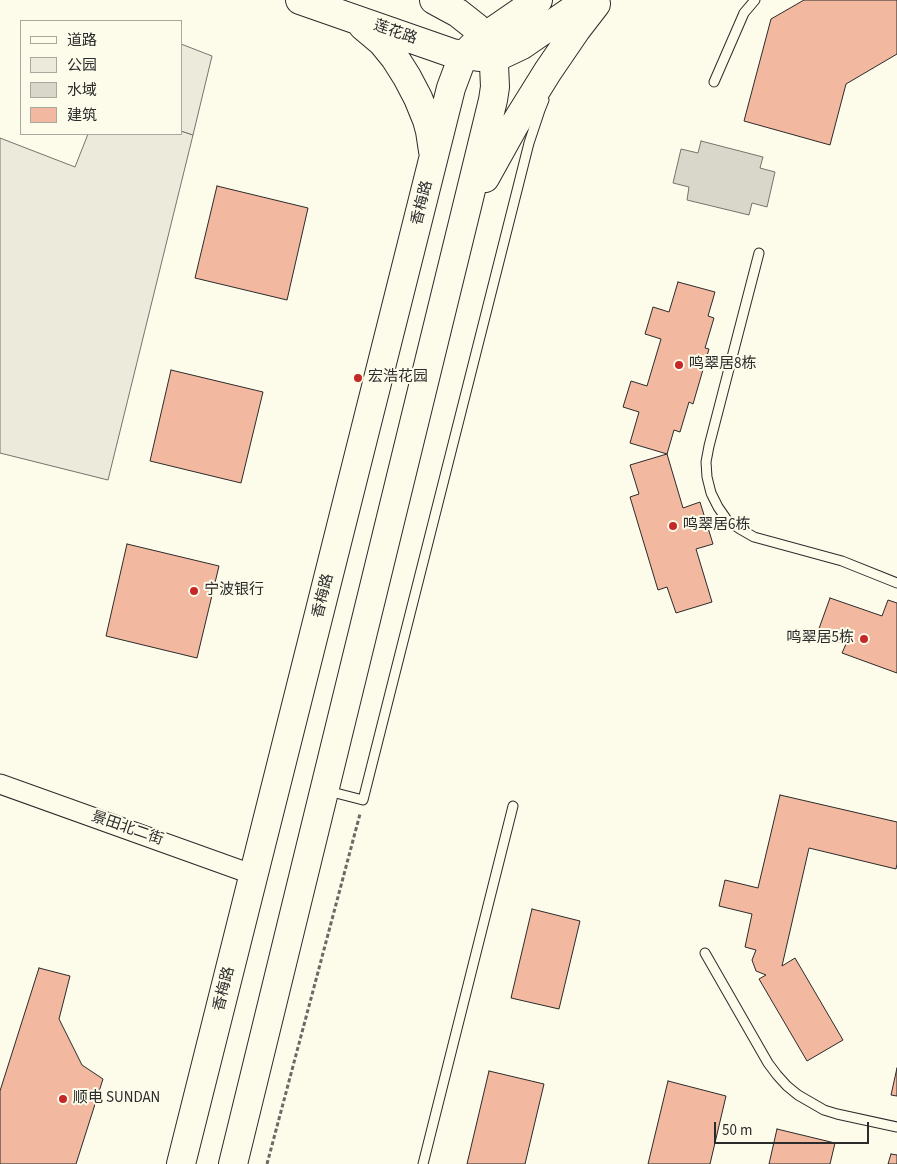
<!DOCTYPE html>
<meta charset="utf-8">
<style>
body{margin:0}
#map{position:relative;width:897px;height:1164px;overflow:hidden;background:#fdfbea;font-family:"Source Sans 3","Noto Sans SC",sans-serif}
canvas{display:block}
.legend{position:absolute;left:20px;top:20px;width:162px;height:115px;box-sizing:border-box;background:#fdfbea;border:1px solid #a9a89e;margin:0;padding:6px 9px;list-style:none;font-size:15px;color:#2b2b2b}
.legend li{display:flex;align-items:center;gap:10px;height:25px}
.legend b{width:25px;border:1px solid #a9a89e}
.scale{position:absolute;left:714px;top:1122px;width:155px;height:22px;box-sizing:border-box;border:2px solid #2b2b2b;border-top:0;padding-left:6px;font-size:15px;line-height:18px;white-space:nowrap;color:#2b2b2b;-webkit-text-stroke:4px #fdfbea;paint-order:stroke}
</style>
<div id="map">
<canvas width="897" height="1164"></canvas>
<ul class="legend">
<li><b style="height:6px;background:#fdfbea"></b>道路</li>
<li><b style="height:14px;background:#ecebdb"></b>公园</li>
<li><b style="height:14px;background:#d8d7c9"></b>水域</li>
<li><b style="height:14px;background:#f2b8a0"></b>建筑</li>
</ul>
<div class="scale">50 m</div>
</div>
<script>
const g = document.querySelector('canvas').getContext('2d');
g.lineJoin = 'round';
function paint(path, color) { g.fillStyle = color; g.fill(path, 'evenodd'); }
const toPath = rows => new Path2D(rows.map(r => 'M' + r).join(''));
function stroke(path, color, width, dash) { g.strokeStyle = color; g.lineWidth = width; g.lineCap = dash ? 'butt' : 'round'; g.setLineDash(dash || []); g.stroke(path); }
function label(font, color, halo, rows, align = 'center') {
  g.font = font + ' "Source Sans 3","Noto Sans SC",sans-serif'; g.lineWidth = 4; g.setLineDash([]); g.textBaseline = 'middle'; g.strokeStyle = halo; g.fillStyle = color; for (const [text, x, y, turn = 0] of rows) {
    g.save(); g.translate(x, y); g.rotate((+turn || 0) * Math.PI / 180); g.textAlign = isNaN(turn) ? turn : align; if (halo) g.strokeText(text, 0, 0); g.fillText(text, 0, 0); g.restore();
  }
}
const green = toPath([
 [181,131,193,135,108,480,0,453,0,138,75,167,88,134,181,134,181,131]
]);
const parking = toPath([
 [181,44,212,56,193,135,181,131,181,44]
]);
const water = toPath([
 [701,141,763,157,760,168,775,172,767,207,752,203,749,215,687,200,689,187,673,183,681,149,698,153,701,141]
]);
const building = toPath([
 [804,0,897,0,897,54,846,84,830,145,744,121,771,19,804,0],
 [217,186,308,208,287,300,195,278,217,186],
 [678,282,715,292,708,316,714,318,705,348,709,349,693,404,689,402,680,432,674,430,667,454,630,443,639,412,623,407,631,381,647,386,661,339,645,334,653,307,669,312,678,282],
 [171,370,263,392,241,483,150,461,171,370],
 [667,454,683,508,700,502,713,544,696,549,712,602,676,613,667,587,658,590,630,497,639,494,630,465,667,454],
 [127,544,219,566,197,658,106,636,127,544],
 [830,598,882,616,888,600,897,603,897,673,842,653,846,644,817,634,830,598],
 [780,795,897,822,897,864,896,869,809,848,782,966,795,958,843,1040,807,1061,759,979,766,975,756,971,752,960,756,950,745,947,752,914,719,906,725,880,758,888,780,795],
 [532,909,580,921,559,1009,511,998,532,909],
 [39,968,70,976,59,1019,82,1065,103,1079,76,1164,0,1164,0,1091,39,968],
 [897,1068,897,1096,891,1095,897,1068],
 [489,1071,544,1084,525,1164,467,1164,489,1071],
 [668,1081,726,1096,710,1164,648,1164,668,1081],
 [777,1129,835,1143,830,1164,769,1164,777,1129],
 [891,1154,897,1155,897,1164,888,1164,891,1154]
]);
const path = toPath([
 [267,1164,360,814]
]);
const service = toPath([
 [714,82,744,13,755,0],
 [759,253,709,446,706,462,707,477,711,493,718,507,727,520,740,529,754,537,842,561,897,583],
 [328,791,363,800,529,143,540,110,544,100],
 [705,953,768,1063,777,1075,787,1086,798,1095,824,1110,837,1114,897,1127],
 [423,1164,513,806]
]);
const minor = toPath([
 [0,784,254,875]
]);
const primary = toPath([
 [300,0,452,53,479,57,492,56,503,54,522,45,587,0],
 [363,26,382,42,395,58,407,77,418,98,427,120,430,131,433,151],
 [485,178,515,124,548,71,576,30,596,4],
 [181,1164,451,88,460,64,470,49,477,42,538,0],
 [233,1164,493,100,495,87,494,65,489,46,484,37,477,28,458,13,434,0]
]);
const markers = [
 [679,365,5,"#c62828"],
 [358,378,5,"#c62828"],
 [673,526,5,"#c62828"],
 [194,591,5,"#c62828"],
 [864,639,5,"#c62828"],
 [63,1099,5,"#c62828"]
];
const streetNames = [
 ["莲花路",395,33,19],
 ["香梅路",423,203,-76],
 ["香梅路",324,596,-76],
 ["景田北二街",127,829,19],
 ["香梅路",225,989,-76]
];
const poiNames = [
 ["鸣翠居8栋",689,365],
 ["宏浩花园",368,378],
 ["鸣翠居6栋",683,526],
 ["宁波银行",204,591],
 ["鸣翠居5栋",854,639,"right"],
 ["顺电 SUNDAN",73,1099]
];
paint(green, '#ecebdb');
stroke(green, '#74746e', 1);
paint(parking, '#eceadb');
stroke(parking, '#74746e', 1);
paint(water, '#d8d7c9');
stroke(water, '#74746e', 1);
paint(building, '#f2b8a0');
stroke(building, '#2b2b2b', 1);
stroke(service, '#2b2b2b', 11);
stroke(minor, '#2b2b2b', 21);
stroke(primary, '#2b2b2b', 30);
stroke(path, '#6a6964', 3, [4, 2.5]);
stroke(service, '#fdfbea', 9);
stroke(minor, '#fdfbea', 19);
stroke(primary, '#fdfbea', 28);
for (const [x, y, r, color] of markers) { const dot = new Path2D(); dot.arc(x, y, r, 0, 2 * Math.PI); g.fillStyle = color; g.fill(dot); stroke(dot, '#fdfbea', 2); }
label('15px', '#2b2b2b', '#fdfbea', streetNames);
label('15px', '#2b2b2b', '#fdfbea', poiNames, 'left');
</script>
